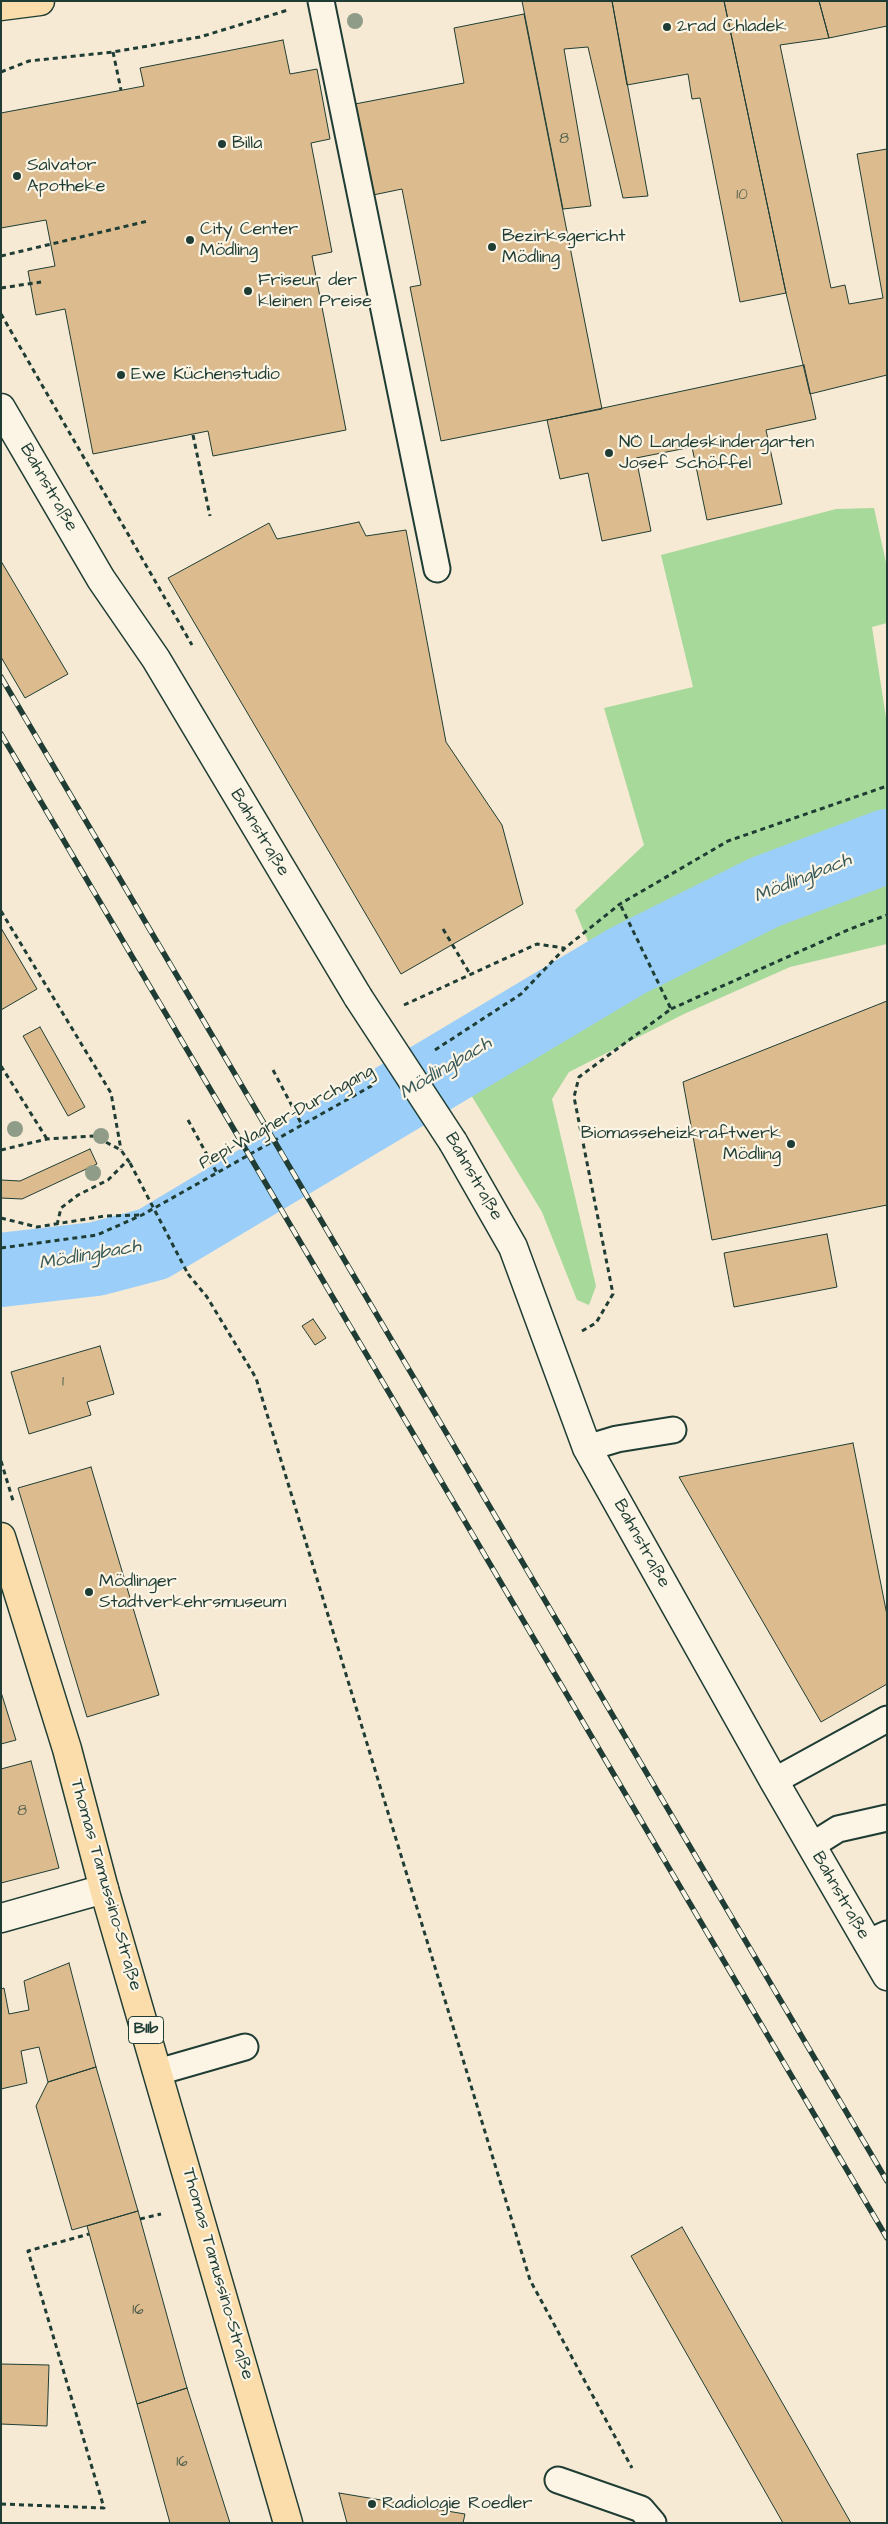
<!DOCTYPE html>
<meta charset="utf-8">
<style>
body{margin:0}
#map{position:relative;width:888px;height:2524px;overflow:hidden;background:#f6ead4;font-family:"Architects Daughter",sans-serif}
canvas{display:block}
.frame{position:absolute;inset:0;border:2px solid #1f3d34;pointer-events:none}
</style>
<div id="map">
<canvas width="888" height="2524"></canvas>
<div class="frame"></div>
</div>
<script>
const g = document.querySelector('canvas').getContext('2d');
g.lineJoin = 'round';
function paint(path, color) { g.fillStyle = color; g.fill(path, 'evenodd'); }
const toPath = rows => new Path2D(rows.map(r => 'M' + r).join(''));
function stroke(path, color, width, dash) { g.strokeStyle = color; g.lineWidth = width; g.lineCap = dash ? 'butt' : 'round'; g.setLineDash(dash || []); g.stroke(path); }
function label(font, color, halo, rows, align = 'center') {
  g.font = font + ' "Architects Daughter",sans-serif'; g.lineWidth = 4.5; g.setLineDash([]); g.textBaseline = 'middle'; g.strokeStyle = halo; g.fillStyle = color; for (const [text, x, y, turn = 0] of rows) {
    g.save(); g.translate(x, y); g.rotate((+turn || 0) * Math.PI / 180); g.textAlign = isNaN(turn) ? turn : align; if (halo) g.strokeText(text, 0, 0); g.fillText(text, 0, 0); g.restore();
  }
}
const green = toPath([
 [874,508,887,567,887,623,872,627,887,724,887,944,790,967,684,1014,569,1072,552,1099,596,1286,589,1305,577,1300,542,1212,451,1062,595,958,575,910,644,845,604,708,693,687,661,555,836,509]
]);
const river = toPath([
 [1,1270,96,1259,153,1244,627,961,765,892,887,846]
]);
const building = toPath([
 [522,1,612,1,648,196,623,198,588,47,564,49,591,206,563,209,522,1],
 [612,1,724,1,786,293,740,302,700,98,692,99,688,74,627,85,612,1],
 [724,1,819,1,829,38,780,45,831,288,845,285,849,304,883,298,857,154,887,149,887,375,810,394,786,293,724,1],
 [819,1,887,1,887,26,829,38,819,1],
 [524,14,602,409,441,441,410,287,421,285,402,189,373,195,355,104,464,83,454,28,524,14],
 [283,40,290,74,317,69,330,139,311,143,332,252,312,256,346,430,213,456,208,431,93,454,65,309,36,315,28,271,55,266,46,220,1,228,1,113,144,86,140,68,283,40],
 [804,365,816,419,766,430,782,504,707,520,692,447,636,458,651,531,602,541,588,473,560,479,547,420,804,365],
 [359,522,366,536,406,530,446,742,502,825,523,904,401,974,168,578,269,523,277,539,359,522],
 [1,561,68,674,25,698,1,657,1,561],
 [1,928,37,989,1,1010,1,928],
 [887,1001,887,1205,712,1240,683,1082,887,1001],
 [40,1027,85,1107,68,1116,23,1036,40,1027],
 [90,1149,97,1164,22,1199,1,1198,1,1180,20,1181,90,1149],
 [827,1234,837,1287,734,1307,724,1253,827,1234],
 [313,1319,326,1338,315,1345,302,1326,313,1319],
 [100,1346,114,1394,87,1402,91,1415,29,1434,11,1372,100,1346],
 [853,1443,887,1615,887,1684,821,1722,679,1477,853,1443],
 [91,1467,159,1695,87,1717,18,1488,91,1467],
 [1,1692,16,1740,1,1744,1,1692],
 [31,1761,59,1868,1,1883,1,1769,31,1761],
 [69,1963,96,2067,48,2082,39,2047,21,2051,27,2083,1,2089,1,1989,4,1988,9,2014,29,2010,24,1981,69,1963],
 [96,2067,138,2211,72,2230,36,2106,48,2082,96,2067],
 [138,2211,187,2388,137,2404,87,2226,138,2211],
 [682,2227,851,2523,783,2523,631,2256,682,2227],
 [1,2364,49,2365,47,2426,1,2424,1,2364],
 [187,2388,230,2523,170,2523,137,2404,187,2388],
 [339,2493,465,2514,463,2523,347,2523,339,2493]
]);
const path = toPath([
 [113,52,121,90],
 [1,72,29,61,113,52,200,37,288,10],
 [1,256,148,221],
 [1,288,41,282],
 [1,314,192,645],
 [193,435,210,516],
 [1,911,111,1093,121,1150],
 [443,929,470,974],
 [404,1005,537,944,564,948],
 [671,1009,850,929,887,915],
 [435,1050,521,994,565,948,620,904,728,841,887,786],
 [1,1066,47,1139],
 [273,1070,302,1125],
 [188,1120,217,1173],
 [1,1150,47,1139,94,1136,121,1150,130,1163],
 [1,1218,37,1227,105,1216,139,1215],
 [57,1225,61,1208,78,1195,108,1180,128,1160],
 [1,1248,97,1235,142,1215,373,1085],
 [188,1274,207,1297,256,1378,530,2280,632,2468],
 [582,1331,596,1323,613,1294,574,1097,579,1077,671,1009,620,904],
 [1,1461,14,1504],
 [140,2219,161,2214],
 [1,2504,104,2508,28,2251,89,2234]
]);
const service = toPath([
 [321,1,437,569],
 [587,1448,617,1439,673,1430],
 [774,1781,887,1719],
 [811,1846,838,1829,887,1818],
 [867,1943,887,1934],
 [158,2072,245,2047],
 [558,2480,641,2509,653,2523]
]);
const minor = toPath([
 [1,408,101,579,156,659,358,997],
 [453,1142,513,1247,587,1448,774,1781,887,1976],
 [1,1918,104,1889]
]);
const primary = toPath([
 [1,6,40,1],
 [1,1537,67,1749,104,1889,288,2523]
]);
const rail = toPath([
 [1,677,887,2181],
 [1,734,887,2238]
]);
const pathBridge = toPath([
 [130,1163,188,1274]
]);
const minorBridge = toPath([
 [358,997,453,1142]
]);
const trees = [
 [355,21],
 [15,1129],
 [101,1136],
 [93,1173]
];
const markers = [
 [667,27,5,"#1f3d34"],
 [222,144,5,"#1f3d34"],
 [17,176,5,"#1f3d34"],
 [190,240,5,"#1f3d34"],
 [492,247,5,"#1f3d34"],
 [248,291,5,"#1f3d34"],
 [121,375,5,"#1f3d34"],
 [609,453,5,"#1f3d34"],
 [791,1144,5,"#1f3d34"],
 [89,1592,5,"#1f3d34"],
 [372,2504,5,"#1f3d34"]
];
const numberNames = [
 ["8",564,140],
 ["10",742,196],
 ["1",63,1383],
 ["8",22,1812],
 ["16",138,2311],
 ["16",182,2463]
];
const shields = [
 [146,2030,35]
];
const shieldNames = [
 ["B11b",146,2030]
];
const poiNames = [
 ["2rad Chladek",677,27],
 ["Billa",232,144],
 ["Salvator",27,166],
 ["Apotheke",27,187],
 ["City Center",200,230],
 ["Mödling",200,251],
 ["Bezirksgericht",502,237],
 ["Mödling",502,258],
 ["Friseur der",258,281],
 ["kleinen Preise",258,302],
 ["Ewe Küchenstudio",131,375],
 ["NÖ Landeskindergarten",619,443],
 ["Josef Schöffel",619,464],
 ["Biomasseheizkraftwerk",781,1134,"right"],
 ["Mödling",781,1155,"right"],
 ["Mödlinger",99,1582],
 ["Stadtverkehrsmuseum",99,1603],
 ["Radiologie Roedler",382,2504]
];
const streetNames = [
 ["Bahnstraße",48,488,60],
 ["Bahnstraße",259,833,59],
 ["Pepi-Wagner-Durchgang",287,1118,-29],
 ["Bahnstraße",473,1177,60],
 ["Bahnstraße",641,1544,61],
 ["Thomas Tamussino-Straße",105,1885,74],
 ["Bahnstraße",840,1896,60],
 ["Thomas Tamussino-Straße",217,2274,74]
];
const waterNames = [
 ["Mödlingbach",803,879,-22],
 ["Mödlingbach",446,1069,-31],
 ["Mödlingbach",90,1256,-10]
];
paint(green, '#a7d99a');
stroke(river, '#9bcff9', 74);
paint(building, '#dcbc8f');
stroke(building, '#1f3d34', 1);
stroke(service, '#1f3d34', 29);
stroke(minor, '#1f3d34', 31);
stroke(primary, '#1f3d34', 31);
stroke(path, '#1f3d34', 3, [5, 4]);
stroke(service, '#fcf5e5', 25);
stroke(minor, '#fcf5e5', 28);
stroke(primary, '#fbddab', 28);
stroke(rail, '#1f3d34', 5.5);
stroke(rail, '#fcf5e5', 4, [11]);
stroke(minorBridge, '#1f3d34', 31, []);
stroke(pathBridge, '#1f3d34', 3, [5, 4]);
stroke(minorBridge, '#fcf5e5', 28);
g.fillStyle = '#8f9c87';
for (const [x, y] of trees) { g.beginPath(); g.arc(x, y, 8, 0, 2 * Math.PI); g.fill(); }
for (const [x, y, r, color] of markers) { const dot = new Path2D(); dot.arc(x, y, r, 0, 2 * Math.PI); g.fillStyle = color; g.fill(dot); stroke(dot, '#fcf5e5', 2); }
label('15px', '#4e5d4b', null, numberNames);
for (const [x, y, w] of shields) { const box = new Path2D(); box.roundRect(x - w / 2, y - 13.5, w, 27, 4); g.fillStyle = '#fcf5e5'; g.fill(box); stroke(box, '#1f3d34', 1); }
label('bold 16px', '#1f3d34', null, shieldNames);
label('18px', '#1f3d34', '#fcf5e5', poiNames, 'left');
label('18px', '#1f3d34', '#fcf5e5', streetNames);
label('italic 19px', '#385a5b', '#fcf5e5', waterNames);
</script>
